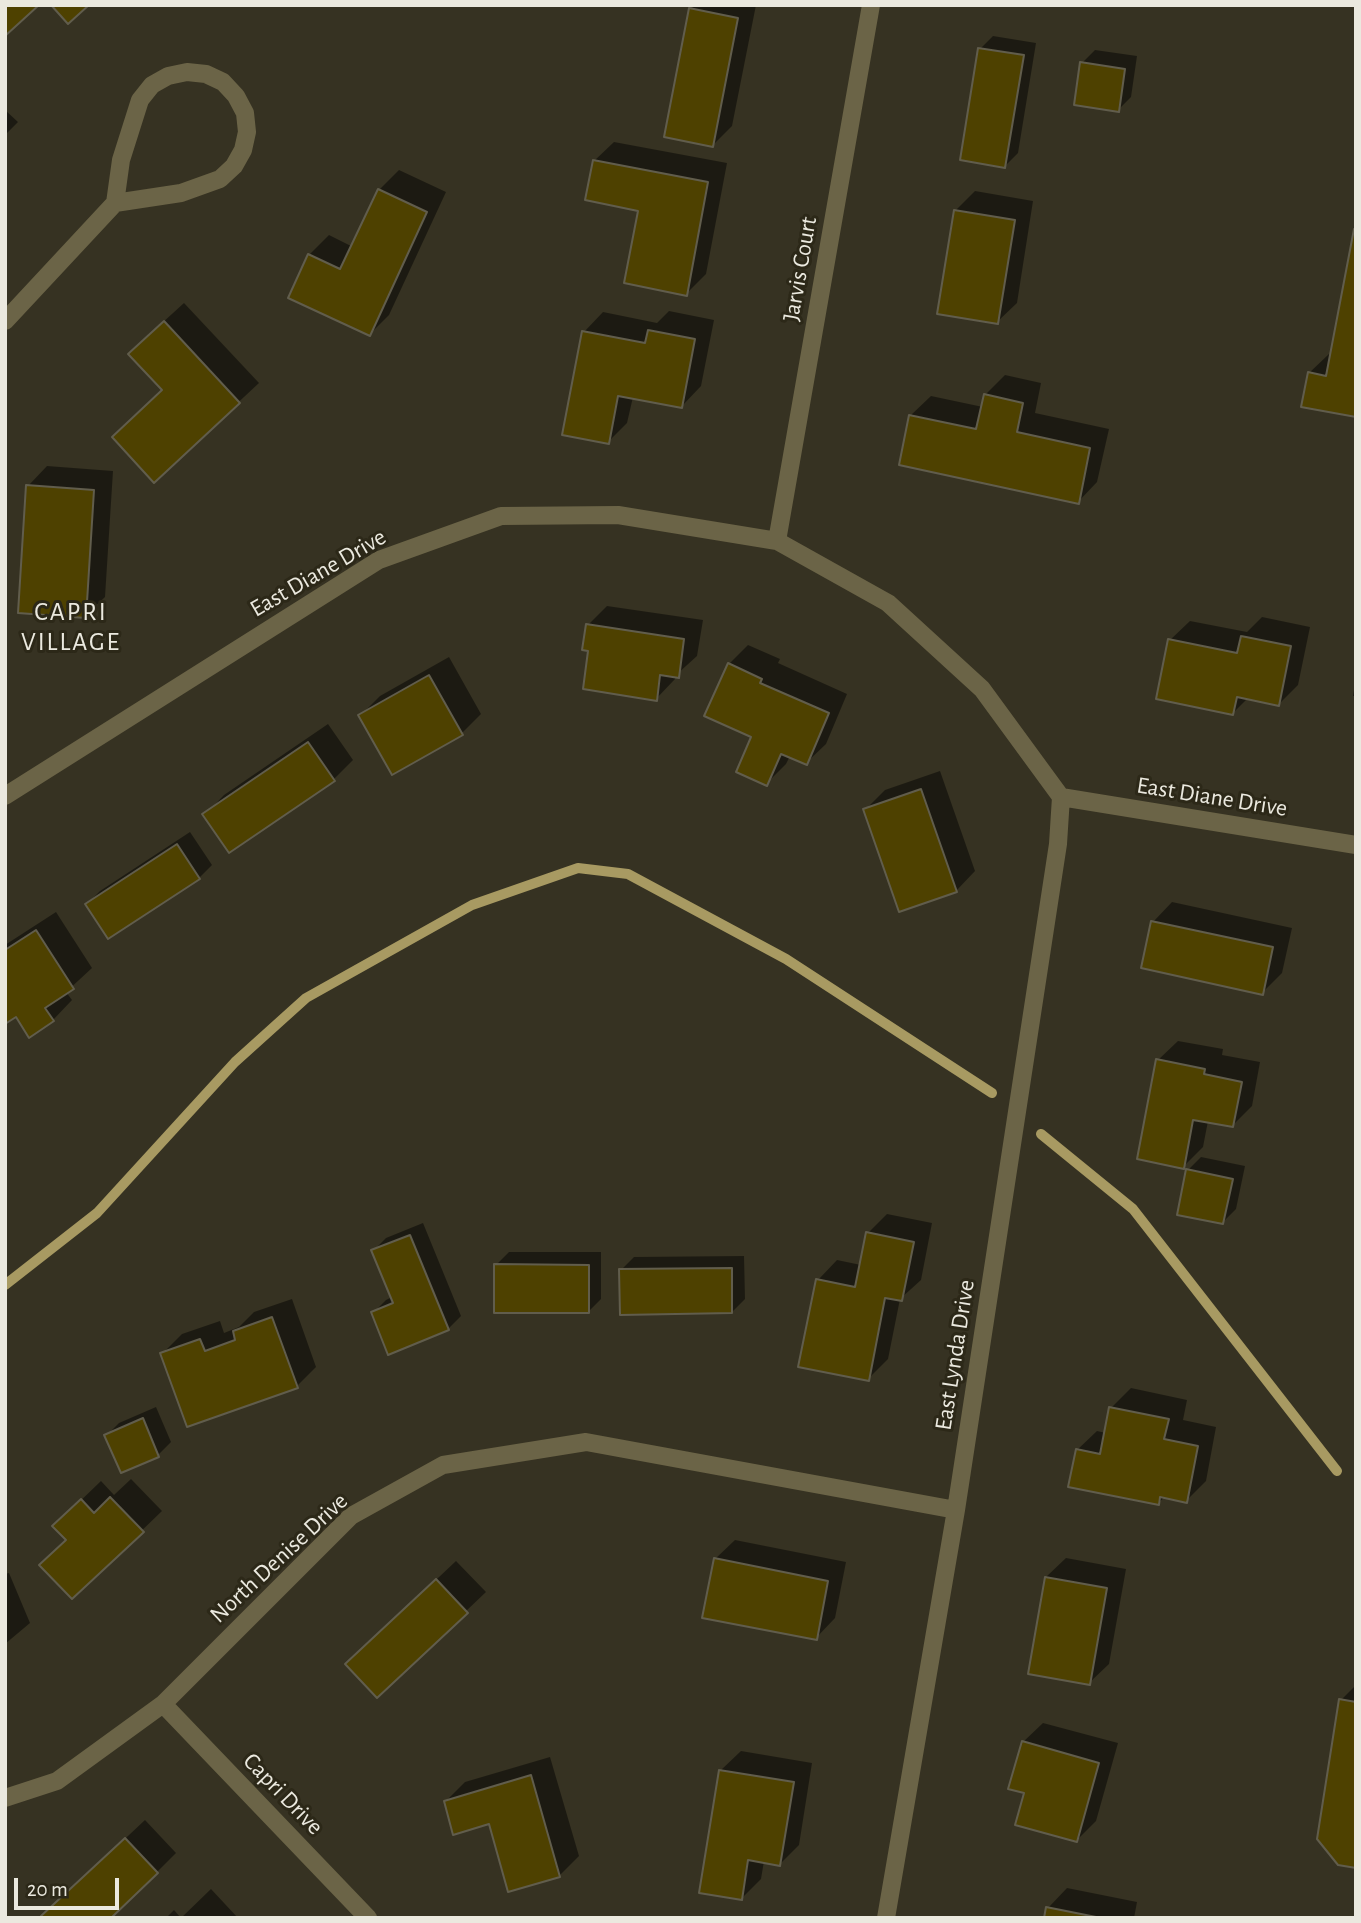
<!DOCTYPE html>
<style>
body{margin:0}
#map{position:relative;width:1361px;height:1923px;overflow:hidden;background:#363222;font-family:"Alegreya Sans",sans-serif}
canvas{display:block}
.frame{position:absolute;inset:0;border:7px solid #ebe9df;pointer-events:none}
.scale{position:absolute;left:14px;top:1878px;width:105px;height:32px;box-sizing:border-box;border:4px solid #ebe9df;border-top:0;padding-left:9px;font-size:21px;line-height:24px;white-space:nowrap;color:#ebe9df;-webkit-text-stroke:5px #2c2818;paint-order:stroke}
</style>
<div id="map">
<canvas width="1361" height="1923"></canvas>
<div class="frame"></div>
<div class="scale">20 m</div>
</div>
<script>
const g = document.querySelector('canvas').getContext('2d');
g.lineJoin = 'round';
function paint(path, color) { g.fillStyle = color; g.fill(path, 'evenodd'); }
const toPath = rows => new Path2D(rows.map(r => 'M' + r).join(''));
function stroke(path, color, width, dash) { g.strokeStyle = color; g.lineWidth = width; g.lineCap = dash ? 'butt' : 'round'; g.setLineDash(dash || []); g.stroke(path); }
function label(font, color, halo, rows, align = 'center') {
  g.font = font + ' "Alegreya Sans",sans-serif'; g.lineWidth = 6; g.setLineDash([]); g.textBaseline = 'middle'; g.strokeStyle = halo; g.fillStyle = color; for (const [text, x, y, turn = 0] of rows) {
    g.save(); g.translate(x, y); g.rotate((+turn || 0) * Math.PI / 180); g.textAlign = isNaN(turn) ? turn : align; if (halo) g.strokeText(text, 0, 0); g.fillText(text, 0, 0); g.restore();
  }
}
const shadow = toPath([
 [695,5,756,5,732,126,713,145,691,9],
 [993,36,1036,43,1018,153,1005,166,980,49],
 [1095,50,1137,56,1131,97,1118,110,1082,63],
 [5,110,18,122,5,135],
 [614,142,727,163,706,274,686,294,640,209,594,161],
 [399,170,446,192,389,315,370,334,309,255,329,235,353,247,379,190],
 [975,191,1033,201,1017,303,997,322,955,211],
 [184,303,259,383,155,480,164,390,150,334],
 [669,311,714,320,701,386,682,406,633,397,627,423,608,442,584,332,603,312,657,323],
 [1329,354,1332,354,1356,416,1309,373],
 [1005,375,1041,383,1035,413,1109,429,1097,482,1078,502,901,464,911,415,931,396,983,407,985,395],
 [47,466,113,471,105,597,85,616,28,486],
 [607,606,703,620,697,656,676,675,675,679,656,699,590,649,588,625],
 [1262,617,1310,627,1298,685,1279,704,1249,697,1232,714,1170,640,1190,621,1247,632],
 [748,645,780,659,778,663,847,694,826,744,806,763,790,756,786,764,767,783,729,664],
 [449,657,481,714,462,733,360,716,380,696],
 [1356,678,1356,696,1353,696],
 [328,724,353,760,334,779,205,815,224,795],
 [940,771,975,871,956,891,865,810,885,790],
 [190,832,212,865,199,878,87,904,100,891],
 [1172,902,1292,928,1282,973,1262,993,1153,922],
 [56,912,92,968,66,992,72,1000,53,1020,16,1015,5,1022,5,945],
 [1178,1041,1223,1049,1222,1055,1260,1062,1252,1106,1232,1126,1208,1121,1203,1147,1183,1167,1158,1060],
 [1201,1157,1245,1166,1236,1209,1223,1222,1188,1170],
 [887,1214,932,1223,921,1280,900,1299,888,1359,868,1379,818,1280,837,1260,861,1265,868,1233],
 [423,1223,461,1316,448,1329,373,1313,386,1300,392,1297,373,1251,386,1238],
 [509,1252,601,1252,601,1299,588,1312,496,1265],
 [744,1256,745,1299,732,1312,621,1270,634,1257],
 [292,1299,316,1367,297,1386,162,1354,182,1334,220,1321,224,1333,239,1327,254,1312],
 [1131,1388,1187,1400,1183,1420,1216,1427,1206,1481,1186,1501,1166,1496,1158,1503,1077,1450,1097,1431,1106,1433,1111,1408],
 [156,1407,171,1442,158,1455,122,1471,106,1436,119,1423],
 [131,1479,162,1511,73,1597,68,1540,74,1507,101,1481,114,1495],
 [735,1540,846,1562,835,1618,816,1638,715,1559],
 [1066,1558,1126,1569,1109,1664,1089,1683,1046,1577],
 [456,1561,486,1592,377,1696,367,1645],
 [9,1573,30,1623,5,1644,5,1574],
 [1356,1685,1356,1866,1341,1700],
 [1043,1723,1118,1743,1096,1821,1077,1840,1026,1792,1023,1742],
 [741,1751,812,1763,799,1845,780,1864,764,1861,761,1879,742,1898,721,1770],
 [550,1757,579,1856,560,1875,509,1890,490,1822,446,1801,465,1782],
 [145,1820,176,1853,157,1872,63,1897],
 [1067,1888,1137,1902,1134,1918,1046,1918,1048,1908],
 [211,1889,238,1918,166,1918,174,1910,181,1918]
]);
const stream = toPath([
 [1041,1134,1133,1209,1337,1471],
 [5,1285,97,1213,235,1062,306,998,472,905,578,868,628,874,786,959,992,1093]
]);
const building = toPath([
 [5,5,39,5,5,36,5,5],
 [51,5,89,5,68,24,51,5],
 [689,8,738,18,713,147,664,137,689,8],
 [978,48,1024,55,1005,168,960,160,978,48],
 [1080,62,1125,69,1119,112,1074,105,1080,62],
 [593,160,708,182,687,296,624,283,638,211,585,200,593,160],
 [378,189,427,212,370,336,288,298,308,254,340,269,378,189],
 [954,210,1015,220,998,324,937,314,954,210],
 [1354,229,1356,229,1356,417,1301,407,1308,372,1326,376,1354,229],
 [164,321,240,403,154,483,112,437,162,390,128,354,164,321],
 [648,330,695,339,682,408,618,396,609,444,562,435,582,331,645,343,648,330],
 [984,394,1023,403,1017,432,1090,448,1079,504,899,465,909,415,976,429,984,394],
 [26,485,94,490,86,618,18,613,26,485],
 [586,624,684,639,679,678,660,675,657,701,583,689,588,651,582,650,586,624],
 [1241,636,1291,646,1279,706,1237,697,1233,715,1156,699,1168,639,1237,653,1241,636],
 [728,663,762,679,760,683,829,713,807,765,781,754,767,786,736,772,751,737,704,716,728,663],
 [429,675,463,735,392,775,358,715,429,675],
 [308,742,335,781,229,853,202,814,308,742],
 [921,789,957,892,899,912,863,809,921,789],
 [177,844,200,879,108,939,85,904,177,844],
 [1151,921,1273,947,1263,995,1141,968,1151,921],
 [36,930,74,989,45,1008,54,1021,29,1038,16,1017,5,1024,5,950,36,930],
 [1156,1059,1205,1069,1204,1074,1242,1082,1233,1127,1193,1120,1184,1169,1137,1159,1156,1059],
 [1186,1169,1233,1179,1223,1224,1177,1215,1186,1169],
 [866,1232,914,1242,902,1301,885,1298,869,1381,798,1367,816,1279,855,1287,866,1232],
 [410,1235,449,1330,388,1355,371,1312,393,1303,371,1250,410,1235],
 [494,1264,589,1265,589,1313,494,1313,494,1264],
 [732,1268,732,1313,620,1315,619,1269,732,1268],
 [272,1317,298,1388,187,1427,160,1353,200,1339,205,1351,235,1340,233,1331,272,1317],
 [1109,1407,1169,1419,1164,1439,1198,1446,1187,1503,1160,1497,1159,1505,1068,1487,1076,1449,1100,1454,1109,1407],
 [143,1418,159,1457,121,1473,104,1435,143,1418],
 [110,1497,144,1532,72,1599,39,1565,66,1540,52,1526,81,1499,94,1513,110,1497],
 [714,1558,828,1581,817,1640,702,1618,714,1558],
 [1045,1577,1107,1588,1090,1685,1028,1674,1045,1577],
 [436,1579,468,1613,377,1698,345,1664,436,1579],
 [1339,1699,1356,1702,1356,1868,1338,1865,1317,1839,1339,1699],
 [1022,1741,1099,1763,1077,1842,1015,1825,1024,1793,1008,1789,1022,1741],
 [719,1770,794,1782,780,1866,748,1860,742,1900,699,1893,719,1770],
 [531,1775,560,1877,508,1892,489,1824,453,1835,444,1801,531,1775],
 [125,1838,158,1873,111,1918,42,1918,41,1916,125,1838],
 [1046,1907,1101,1918,1044,1918,1046,1907]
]);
const minor = toPath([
 [187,72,206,74,223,82,236,96,245,113,247,132,243,150,234,166,220,179,181,193,115,203,121,160,140,100,152,85,168,76,187,72],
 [5,321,115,203],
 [777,541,871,5],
 [5,796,379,560,501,516,618,515,777,541,888,603,982,689,1061,797],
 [1061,797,1356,845],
 [163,1704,368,1918],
 [5,1798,57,1781,163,1704,351,1516,443,1465,586,1442,956,1510],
 [886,1918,956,1510,1058,844,1061,797]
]);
const streetNames = [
 ["Jarvis Court",800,269,-80],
 ["East Diane Drive",318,573,-30],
 ["East Diane Drive",1212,797,9],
 ["East Lynda Drive",955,1355,-81],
 ["North Denise Drive",279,1558,-43],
 ["Capri Drive",283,1794,46]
];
const neighbourhoodNames = [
 ["CAPRI",71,612],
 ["VILLAGE",71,642]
];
paint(shadow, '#0007');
stroke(stream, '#a89a62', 10);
paint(building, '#4e4100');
stroke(building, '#615d4c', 2);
stroke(minor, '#6b6447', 18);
label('24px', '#ebe9df', '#2c2818', streetNames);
g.letterSpacing = '2px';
label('26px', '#ebe9df', '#2c2818', neighbourhoodNames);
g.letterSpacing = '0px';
</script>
